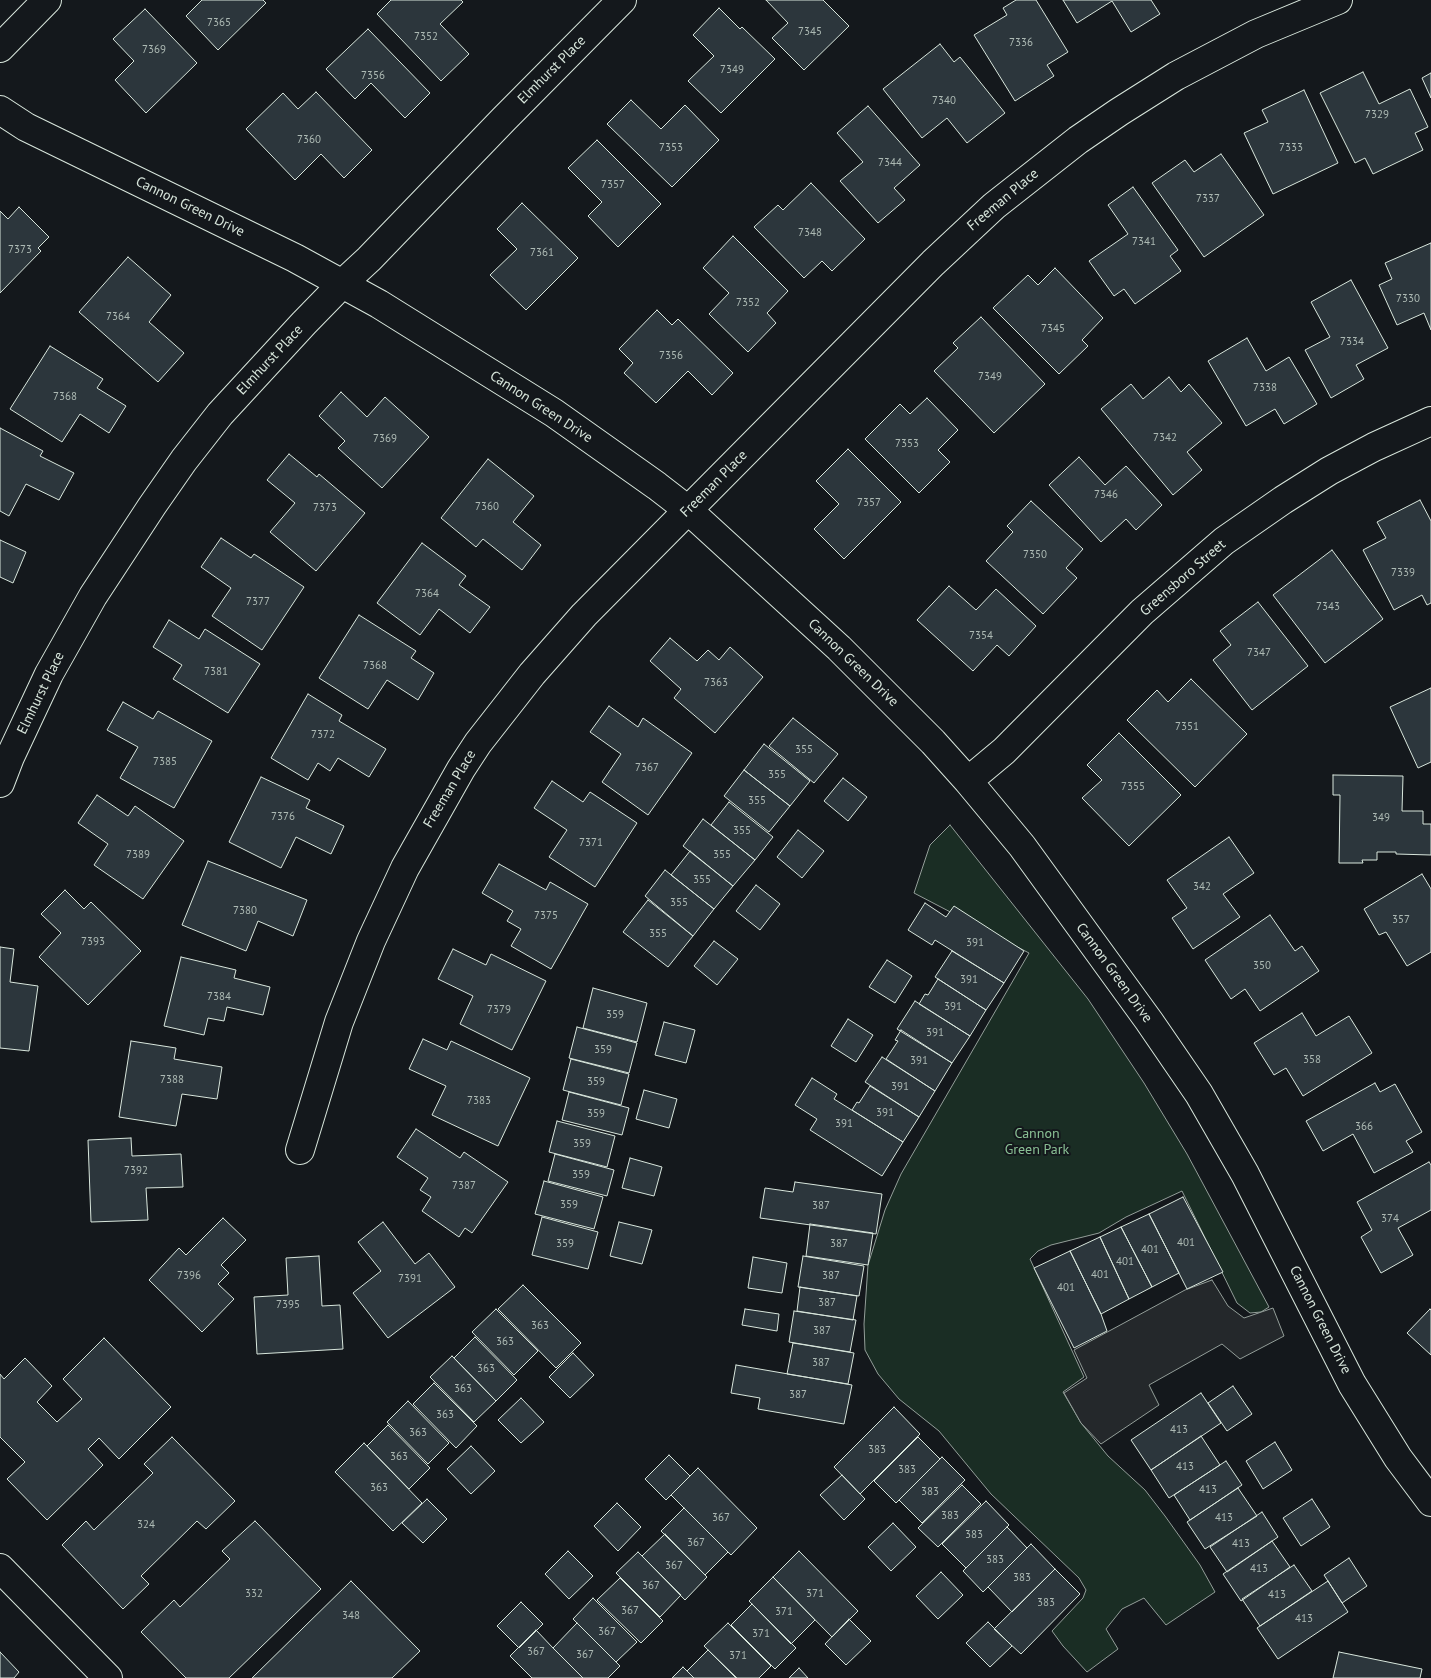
<!DOCTYPE html>
<style>
body{margin:0}
canvas{display:block;background:#14181c}
</style>
<canvas width="1431" height="1678"></canvas>
<script>
const g = document.querySelector('canvas').getContext('2d');
g.lineJoin = 'round';
function paint(path, color) { g.fillStyle = color; g.fill(path, 'evenodd'); }
const toPath = rows => new Path2D(rows.map(r => 'M' + r).join(''));
function stroke(path, color, width, dash) { g.strokeStyle = color; g.lineWidth = width; g.lineCap = dash ? 'butt' : 'round'; g.setLineDash(dash || []); g.stroke(path); }
function label(font, color, halo, rows, align = 'center') {
  g.font = font + ' "PT Sans",sans-serif'; g.lineWidth = 4; g.setLineDash([]); g.textBaseline = 'middle'; g.strokeStyle = halo; g.fillStyle = color; for (const [text, x, y, turn = 0] of rows) {
    g.save(); g.translate(x, y); g.rotate((+turn || 0) * Math.PI / 180); g.textAlign = isNaN(turn) ? turn : align; if (halo) g.strokeText(text, 0, 0); g.fillText(text, 0, 0); g.restore();
  }
}
const green = toPath([
 [950,825,1088,999,1144,1083,1187,1154,1269,1307,1261,1312,1250,1313,1237,1303,1182,1191,1126,1217,1099,1233,1051,1245,1038,1251,1030,1259,1084,1377,1063,1392,1081,1423,1108,1456,1145,1490,1165,1516,1200,1565,1215,1592,1166,1625,1144,1598,1122,1609,1106,1629,1118,1649,1087,1672,1063,1646,1052,1631,1083,1598,1086,1590,1079,1578,991,1494,939,1431,899,1399,878,1374,865,1350,864,1324,868,1265,885,1210,901,1174,1029,953,914,893,930,845,950,825]
]);
const parking = toPath([
 [1212,1280,1228,1306,1244,1318,1273,1308,1284,1336,1240,1359,1222,1344,1149,1385,1159,1405,1101,1444,1081,1423,1064,1393,1087,1378,1074,1350,1185,1290,1212,1280]
]);
const building = toPath([
 [202,0,263,0,266,3,218,50,186,16,202,0],
 [391,0,461,0,463,2,440,24,469,54,441,81,377,14,391,0],
 [766,0,823,0,849,26,804,70,772,38,788,23,766,0],
 [1016,0,1036,0,1068,52,1047,65,1054,76,1015,101,974,35,1007,15,1003,8,1016,0],
 [1063,0,1151,0,1160,14,1131,32,1112,1,1077,23,1063,0],
 [719,8,740,29,742,27,775,59,721,113,688,81,714,56,693,35,719,8],
 [145,9,197,63,146,113,115,80,134,61,113,39,145,9],
 [368,29,430,93,405,118,371,83,355,99,326,69,368,29],
 [940,44,954,62,960,57,1005,113,967,143,947,118,922,138,883,89,940,44],
 [1363,72,1379,104,1410,89,1428,127,1415,133,1423,150,1373,174,1365,158,1355,163,1320,93,1363,72],
 [1431,73,1431,98,1422,78,1431,73],
 [1304,90,1338,163,1273,194,1244,133,1268,122,1262,110,1304,90],
 [316,92,372,150,344,178,321,154,295,180,246,129,283,93,298,109,316,92],
 [631,100,661,129,685,105,719,140,672,187,607,124,631,100],
 [868,106,920,165,894,188,905,200,878,223,840,181,863,162,837,133,868,106],
 [597,140,661,204,618,247,588,216,602,202,568,168,597,140],
 [1221,154,1264,215,1204,257,1152,183,1185,160,1194,172,1221,154],
 [811,183,865,239,832,271,822,261,804,278,754,227,778,205,783,210,811,183],
 [1133,187,1178,250,1170,256,1181,271,1135,304,1124,289,1114,296,1089,261,1128,234,1108,205,1133,187],
 [522,203,578,258,526,310,490,275,517,249,497,229,522,203],
 [19,207,49,237,38,248,41,251,0,293,0,211,8,219,19,207],
 [733,236,788,291,767,313,776,323,748,352,709,314,729,293,703,268,733,236],
 [1431,243,1431,330,1424,313,1397,325,1379,285,1392,279,1385,263,1431,243],
 [128,257,171,295,149,322,184,353,158,382,79,312,128,257],
 [1055,268,1103,318,1082,340,1088,346,1059,374,993,308,1028,275,1038,285,1055,268],
 [1351,280,1388,348,1356,365,1364,379,1331,398,1305,350,1330,337,1311,302,1351,280],
 [657,310,672,325,678,319,733,373,712,395,688,371,656,403,624,373,633,363,619,349,657,310],
 [981,317,1045,384,994,433,934,371,958,348,953,343,981,317],
 [1247,338,1266,371,1289,357,1317,404,1284,424,1275,409,1246,426,1208,361,1247,338],
 [50,346,103,379,97,388,126,406,109,433,80,414,62,442,10,409,50,346],
 [1169,377,1181,392,1189,384,1222,423,1187,452,1202,470,1173,495,1101,409,1131,384,1143,399,1169,377],
 [341,392,367,417,385,397,429,437,382,488,338,448,345,441,319,416,341,392],
 [927,398,958,430,938,450,950,462,919,493,865,439,900,404,910,414,927,398],
 [0,428,43,451,40,456,74,473,59,500,26,484,9,516,0,511,0,428],
 [848,449,901,502,844,559,814,529,839,504,816,481,848,449],
 [289,454,317,477,319,474,365,513,316,571,270,532,295,503,267,480,289,454],
 [1079,457,1105,485,1126,466,1162,505,1136,530,1126,519,1101,542,1049,485,1079,457],
 [488,459,534,496,513,522,541,545,522,570,483,539,476,547,441,518,488,459],
 [1420,500,1431,521,1431,603,1427,605,1422,595,1394,610,1363,550,1386,538,1377,522,1420,500],
 [1031,501,1083,549,1066,568,1077,578,1043,614,986,561,1013,532,1007,526,1031,501],
 [221,538,251,558,254,554,304,587,262,650,212,616,231,588,201,567,221,538],
 [0,540,26,552,13,583,0,577,0,540],
 [422,543,466,576,459,585,490,607,470,633,439,609,420,635,377,603,422,543],
 [1332,550,1383,619,1325,663,1273,595,1332,550],
 [949,586,976,610,996,589,1036,626,1009,656,997,645,973,671,917,620,949,586],
 [1258,602,1308,666,1252,710,1213,660,1231,645,1220,631,1258,602],
 [359,615,416,651,411,658,434,673,418,700,387,680,368,709,319,678,359,615],
 [169,620,199,639,205,629,260,664,228,713,173,679,182,665,153,647,169,620],
 [670,638,697,661,708,650,719,660,730,647,763,677,715,733,674,698,681,689,650,661,670,638],
 [1191,679,1247,734,1195,787,1127,720,1157,690,1168,702,1191,679],
 [1431,688,1431,762,1418,768,1390,707,1431,688],
 [308,694,342,715,339,721,386,749,369,777,338,758,330,771,318,763,308,780,271,758,308,694],
 [123,702,153,719,158,711,212,741,174,808,120,778,138,747,107,730,123,702],
 [609,706,638,727,643,718,692,753,648,815,602,782,621,754,590,732,609,706],
 [793,718,838,754,814,783,769,746,793,718],
 [1119,733,1181,795,1129,846,1082,798,1102,780,1087,765,1119,733],
 [764,744,810,781,790,806,744,770,764,744],
 [744,770,790,806,769,832,724,796,744,770],
 [1333,775,1403,776,1402,811,1423,811,1423,824,1431,824,1431,855,1396,854,1396,852,1377,852,1377,860,1362,860,1363,863,1339,863,1340,795,1333,795,1333,775],
 [261,777,310,800,306,808,344,826,331,854,296,837,281,868,229,842,261,777],
 [843,778,867,797,848,821,824,801,843,778],
 [552,781,583,802,590,792,637,823,595,887,549,857,567,830,534,808,552,781],
 [97,795,128,816,135,806,184,841,143,899,94,865,108,844,78,823,97,795],
 [729,802,773,837,755,860,711,825,729,802],
 [703,819,755,860,733,886,683,846,703,819],
 [798,830,824,851,802,878,777,857,798,830],
 [1229,837,1254,873,1223,894,1240,917,1193,949,1172,918,1187,908,1167,880,1229,837],
 [690,851,733,886,714,909,671,875,690,851],
 [208,861,307,900,293,936,258,921,246,951,182,925,208,861],
 [499,864,546,890,550,882,588,904,551,969,511,946,521,929,507,921,513,911,482,893,499,864],
 [665,870,714,909,693,936,645,896,665,870],
 [1422,874,1431,889,1431,952,1407,966,1386,932,1379,935,1364,909,1422,874],
 [756,885,780,904,760,930,736,911,756,885],
 [65,890,84,909,91,902,141,951,88,1005,39,957,61,933,41,914,65,890],
 [648,900,693,936,668,967,623,932,648,900],
 [925,903,946,917,954,906,1024,951,1004,983,935,940,932,945,908,930,925,903],
 [1270,915,1295,951,1302,946,1319,971,1260,1011,1245,989,1231,999,1205,960,1270,915],
 [714,941,738,959,717,985,694,966,714,941],
 [0,947,14,949,10,982,38,986,29,1051,0,1048,0,947],
 [453,949,486,965,491,954,546,981,512,1050,460,1024,473,996,438,979,453,949],
 [952,951,1004,983,986,1010,935,977,952,951],
 [181,957,236,970,234,978,270,987,263,1015,227,1007,224,1021,208,1018,204,1035,164,1026,181,957],
 [887,960,912,976,895,1003,869,987,887,960],
 [938,979,986,1010,970,1036,919,1004,925,994,928,995,938,979],
 [593,988,647,1003,637,1042,583,1028,593,988],
 [915,1001,970,1036,952,1063,897,1029,915,1001],
 [1302,1013,1316,1036,1349,1016,1372,1053,1303,1096,1286,1068,1274,1075,1254,1043,1302,1013],
 [848,1019,873,1035,856,1062,831,1046,848,1019],
 [664,1022,695,1030,686,1063,655,1055,664,1022],
 [577,1027,637,1043,629,1073,569,1058,577,1027],
 [901,1030,952,1063,935,1091,886,1059,898,1041,895,1040,901,1030],
 [423,1039,447,1050,451,1041,530,1078,498,1146,432,1115,446,1086,409,1069,423,1039],
 [131,1041,176,1048,174,1059,222,1067,217,1099,182,1094,176,1126,119,1117,131,1041],
 [882,1057,935,1091,919,1117,865,1082,882,1057],
 [571,1059,629,1074,621,1105,563,1090,571,1059],
 [812,1078,837,1094,834,1099,903,1142,882,1176,810,1130,817,1119,795,1105,812,1078],
 [1375,1083,1380,1092,1395,1084,1422,1132,1406,1141,1413,1152,1374,1173,1353,1134,1323,1151,1306,1121,1375,1083],
 [870,1086,919,1117,903,1142,852,1110,857,1102,859,1103,870,1086],
 [644,1090,677,1099,669,1128,636,1119,644,1090],
 [569,1092,629,1108,622,1135,562,1120,569,1092],
 [557,1121,615,1136,607,1167,549,1152,557,1121],
 [416,1129,460,1158,464,1152,508,1182,472,1233,465,1228,459,1237,422,1211,431,1197,420,1190,428,1178,397,1157,416,1129],
 [131,1138,132,1156,181,1154,183,1187,146,1188,148,1220,91,1222,88,1140,131,1138],
 [555,1154,614,1170,607,1196,548,1181,555,1154],
 [630,1158,662,1167,654,1196,622,1188,630,1158],
 [1429,1162,1431,1165,1431,1210,1398,1228,1413,1255,1381,1273,1361,1237,1372,1230,1357,1202,1429,1162],
 [544,1181,603,1197,594,1229,535,1214,544,1181],
 [795,1182,882,1194,876,1234,760,1218,765,1188,793,1192,795,1182],
 [1183,1197,1223,1272,1187,1289,1149,1214,1183,1197],
 [1149,1214,1179,1273,1152,1287,1121,1227,1149,1214],
 [542,1217,598,1232,588,1269,532,1255,542,1217],
 [223,1218,246,1240,221,1265,229,1273,218,1284,234,1299,202,1332,149,1280,179,1248,186,1255,223,1218],
 [383,1222,415,1264,429,1253,455,1287,388,1338,353,1293,381,1271,358,1242,383,1222],
 [619,1222,652,1230,642,1264,610,1256,619,1222],
 [810,1224,873,1233,868,1265,806,1256,810,1224],
 [1121,1227,1152,1287,1129,1299,1100,1237,1121,1227],
 [1100,1237,1129,1299,1101,1314,1070,1251,1100,1237],
 [1070,1251,1101,1314,1107,1331,1074,1348,1034,1268,1070,1251],
 [319,1256,322,1306,340,1305,343,1349,257,1354,254,1297,288,1295,286,1258,319,1256],
 [803,1256,864,1266,859,1296,798,1287,803,1256],
 [753,1257,787,1263,782,1293,748,1288,753,1257],
 [523,1285,581,1343,556,1368,498,1309,523,1285],
 [800,1287,857,1296,853,1320,797,1311,800,1287],
 [496,1309,538,1351,514,1375,472,1332,496,1309],
 [745,1309,779,1314,777,1331,742,1325,745,1309],
 [1430,1309,1431,1310,1431,1355,1407,1333,1430,1309],
 [794,1311,856,1320,850,1352,789,1342,794,1311],
 [475,1337,517,1380,496,1401,454,1358,475,1337],
 [104,1338,171,1407,119,1459,99,1438,88,1449,103,1465,47,1520,7,1479,25,1462,0,1437,0,1374,4,1379,25,1358,52,1386,37,1402,57,1422,82,1399,63,1379,104,1338],
 [793,1343,854,1353,848,1384,787,1374,793,1343],
 [573,1353,594,1375,570,1398,549,1377,573,1353],
 [452,1356,496,1401,474,1422,430,1377,452,1356],
 [736,1365,852,1385,844,1424,758,1409,760,1398,731,1393,736,1365],
 [434,1383,477,1426,456,1448,413,1404,434,1383],
 [1233,1386,1252,1414,1227,1431,1208,1403,1233,1386],
 [1201,1393,1221,1423,1151,1470,1131,1440,1201,1393],
 [521,1398,544,1422,521,1443,498,1420,521,1398],
 [408,1401,449,1443,428,1464,387,1422,408,1401],
 [894,1407,920,1434,860,1494,834,1467,894,1407],
 [388,1425,430,1468,409,1489,367,1446,388,1425],
 [1201,1436,1220,1465,1169,1498,1151,1470,1201,1436],
 [172,1437,235,1501,206,1529,197,1521,141,1576,149,1584,123,1609,62,1545,86,1521,94,1530,153,1473,144,1464,172,1437],
 [918,1437,940,1459,896,1503,874,1481,918,1437],
 [1275,1442,1292,1470,1263,1489,1246,1461,1275,1442],
 [364,1443,422,1503,393,1531,335,1472,364,1443],
 [471,1446,495,1471,471,1494,447,1469,471,1446],
 [669,1455,690,1476,666,1500,645,1479,669,1455],
 [942,1457,965,1480,922,1523,899,1500,942,1457],
 [1226,1461,1242,1485,1190,1520,1174,1495,1226,1461],
 [698,1468,757,1528,731,1555,671,1495,698,1468],
 [842,1475,865,1499,844,1520,820,1495,842,1475],
 [962,1485,981,1504,938,1547,918,1528,962,1485],
 [1238,1488,1257,1516,1205,1549,1187,1522,1238,1488],
 [427,1499,447,1519,423,1543,402,1523,427,1499],
 [1312,1499,1330,1527,1301,1546,1283,1518,1312,1499],
 [986,1501,1009,1525,966,1568,942,1544,986,1501],
 [617,1503,641,1527,618,1551,594,1526,617,1503],
 [684,1508,728,1552,705,1575,661,1531,684,1508],
 [1262,1512,1278,1537,1227,1572,1210,1547,1262,1512],
 [255,1521,321,1589,229,1678,186,1678,141,1632,174,1600,180,1607,230,1559,222,1551,255,1521],
 [893,1523,916,1547,891,1571,868,1547,893,1523],
 [1007,1527,1027,1548,983,1592,963,1571,1007,1527],
 [665,1534,707,1577,685,1600,642,1556,665,1534],
 [1272,1541,1290,1567,1241,1601,1223,1574,1272,1541],
 [1031,1544,1055,1569,1012,1612,988,1587,1031,1544],
 [568,1551,593,1576,569,1599,545,1574,568,1551],
 [799,1551,858,1611,832,1637,773,1577,799,1551],
 [638,1552,681,1595,660,1617,616,1573,638,1552],
 [1349,1558,1367,1586,1342,1603,1324,1575,1349,1558],
 [1294,1565,1312,1591,1260,1626,1242,1599,1294,1565],
 [1055,1569,1080,1594,1021,1654,994,1629,1055,1569],
 [941,1572,963,1595,938,1619,916,1596,941,1572],
 [773,1577,815,1620,791,1644,749,1601,773,1577],
 [620,1578,663,1621,641,1643,597,1600,620,1578],
 [351,1581,420,1651,392,1678,252,1678,351,1581],
 [1328,1581,1348,1612,1278,1659,1257,1628,1328,1581],
 [593,1598,637,1642,616,1662,573,1619,593,1598],
 [521,1602,543,1624,519,1648,497,1626,521,1602],
 [752,1604,796,1648,775,1669,731,1625,752,1604],
 [849,1619,871,1641,846,1665,825,1644,849,1619],
 [988,1622,1012,1646,990,1667,966,1643,988,1622],
 [577,1623,620,1666,608,1678,583,1678,553,1648,577,1623],
 [728,1623,771,1666,759,1678,737,1678,704,1646,728,1623],
 [536,1630,553,1648,583,1678,532,1678,510,1656,536,1630],
 [708,1650,736,1678,694,1678,687,1671,708,1650],
 [0,1652,19,1672,14,1678,0,1678,0,1652],
 [1339,1652,1422,1669,1420,1678,1333,1678,1339,1652],
 [683,1667,694,1678,672,1678,683,1667],
 [799,1668,808,1678,789,1678,799,1668]
]);
const minor = toPath([
 [0,48,47,0],
 [0,110,26,127,295,258,379,304,554,413,657,486,688,510,839,648,933,742,968,781,1022,846,1149,1021,1199,1094,1245,1174,1352,1384,1398,1458,1431,1502],
 [968,781,1004,751,1142,612,1224,541,1283,500,1329,471,1374,447,1431,421],
 [0,783,10,757,49,674,93,596,152,506,184,460,220,414,304,323,342,284,369,259,504,119,622,0],
 [300,1150,339,1022,371,941,405,868,461,769,478,743,532,674,584,615,933,263,994,206,1078,140,1119,112,1176,76,1256,34,1338,0],
 [0,1568,108,1678]
]);
const numberNames = [
 ["7365",219,23],
 ["7345",810,32],
 ["7352",426,37],
 ["7336",1021,43],
 ["7369",154,50],
 ["7349",732,70],
 ["7356",373,76],
 ["7340",944,101],
 ["7329",1377,115],
 ["7360",309,140],
 ["7353",671,148],
 ["7333",1291,148],
 ["7344",890,163],
 ["7357",613,185],
 ["7337",1208,199],
 ["7348",810,233],
 ["7341",1144,242],
 ["7373",20,250],
 ["7361",542,253],
 ["7330",1408,299],
 ["7352",748,303],
 ["7364",118,317],
 ["7345",1053,329],
 ["7334",1352,342],
 ["7356",671,356],
 ["7349",990,377],
 ["7338",1265,388],
 ["7368",65,397],
 ["7342",1165,438],
 ["7369",385,439],
 ["7353",907,444],
 ["7346",1106,495],
 ["7357",869,503],
 ["7360",487,507],
 ["7373",325,508],
 ["7350",1035,555],
 ["7339",1403,573],
 ["7364",427,594],
 ["7377",258,602],
 ["7343",1328,607],
 ["7354",981,636],
 ["7347",1259,653],
 ["7368",375,666],
 ["7381",216,672],
 ["7363",716,683],
 ["7351",1187,727],
 ["7372",323,735],
 ["355",804,750],
 ["7385",165,762],
 ["7367",647,768],
 ["355",777,775],
 ["7355",1133,787],
 ["355",757,801],
 ["7376",283,817],
 ["349",1381,818],
 ["355",742,831],
 ["7371",591,843],
 ["7389",138,855],
 ["355",722,855],
 ["355",702,880],
 ["342",1202,887],
 ["355",679,903],
 ["7380",245,911],
 ["7375",546,916],
 ["357",1401,920],
 ["355",658,934],
 ["7393",93,942],
 ["391",975,943],
 ["350",1262,966],
 ["391",969,980],
 ["7384",219,997],
 ["391",953,1007],
 ["7379",499,1010],
 ["359",615,1015],
 ["391",935,1033],
 ["359",603,1050],
 ["358",1312,1060],
 ["391",919,1061],
 ["7388",172,1080],
 ["359",596,1082],
 ["391",900,1087],
 ["7383",479,1101],
 ["391",885,1113],
 ["359",596,1114],
 ["391",844,1124],
 ["366",1364,1127],
 ["359",582,1144],
 ["7392",136,1171],
 ["359",581,1175],
 ["7387",464,1186],
 ["359",569,1205],
 ["387",821,1206],
 ["374",1390,1219],
 ["401",1186,1243],
 ["359",565,1244],
 ["387",839,1244],
 ["401",1150,1250],
 ["401",1125,1262],
 ["401",1100,1275],
 ["7396",189,1276],
 ["387",831,1276],
 ["7391",410,1279],
 ["401",1066,1288],
 ["387",827,1303],
 ["7395",288,1305],
 ["363",540,1326],
 ["387",822,1331],
 ["363",505,1342],
 ["387",821,1363],
 ["363",486,1369],
 ["363",463,1389],
 ["387",798,1395],
 ["363",445,1415],
 ["413",1179,1430],
 ["363",418,1433],
 ["383",877,1450],
 ["363",399,1457],
 ["413",1185,1467],
 ["383",907,1470],
 ["363",379,1488],
 ["413",1208,1490],
 ["383",930,1492],
 ["383",950,1516],
 ["367",721,1518],
 ["413",1224,1518],
 ["324",146,1525],
 ["383",974,1535],
 ["367",696,1543],
 ["413",1241,1544],
 ["383",995,1560],
 ["367",674,1566],
 ["413",1259,1569],
 ["383",1022,1578],
 ["367",651,1586],
 ["332",254,1594],
 ["371",815,1594],
 ["413",1277,1595],
 ["383",1046,1603],
 ["367",630,1611],
 ["371",784,1612],
 ["348",351,1616],
 ["413",1304,1619],
 ["367",607,1632],
 ["371",761,1634],
 ["367",536,1652],
 ["367",585,1655],
 ["371",738,1656]
];
const streetNames = [
 ["Elmhurst Place",552,70,-45],
 ["Freeman Place",1003,200,-40],
 ["Cannon Green Drive",190,207,26],
 ["Elmhurst Place",270,360,-47],
 ["Cannon Green Drive",541,407,33],
 ["Freeman Place",714,484,-45],
 ["Greensboro Street",1183,578,-41],
 ["Cannon Green Drive",853,663,44],
 ["Elmhurst Place",41,693,-64],
 ["Freeman Place",450,789,-59],
 ["Cannon Green Drive",1114,973,54],
 ["Cannon Green Drive",1320,1320,63]
];
const parkNames = [
 ["Cannon",1037,1134],
 ["Green Park",1037,1150]
];
paint(green, '#1a2d24');
stroke(green, '#939e99', 1);
paint(parking, '#24282b');
stroke(parking, '#939e99', 1);
paint(building, '#2c363c');
stroke(building, '#d8e6dc', 1);
stroke(minor, '#d8e6dc', 30);
stroke(minor, '#14181c', 28);
label('11px', '#adbab4', null, numberNames);
label('14px', '#d8e6dc', '#14181c', streetNames);
label('14px', '#8ac095', '#14181c', parkNames);
</script>
